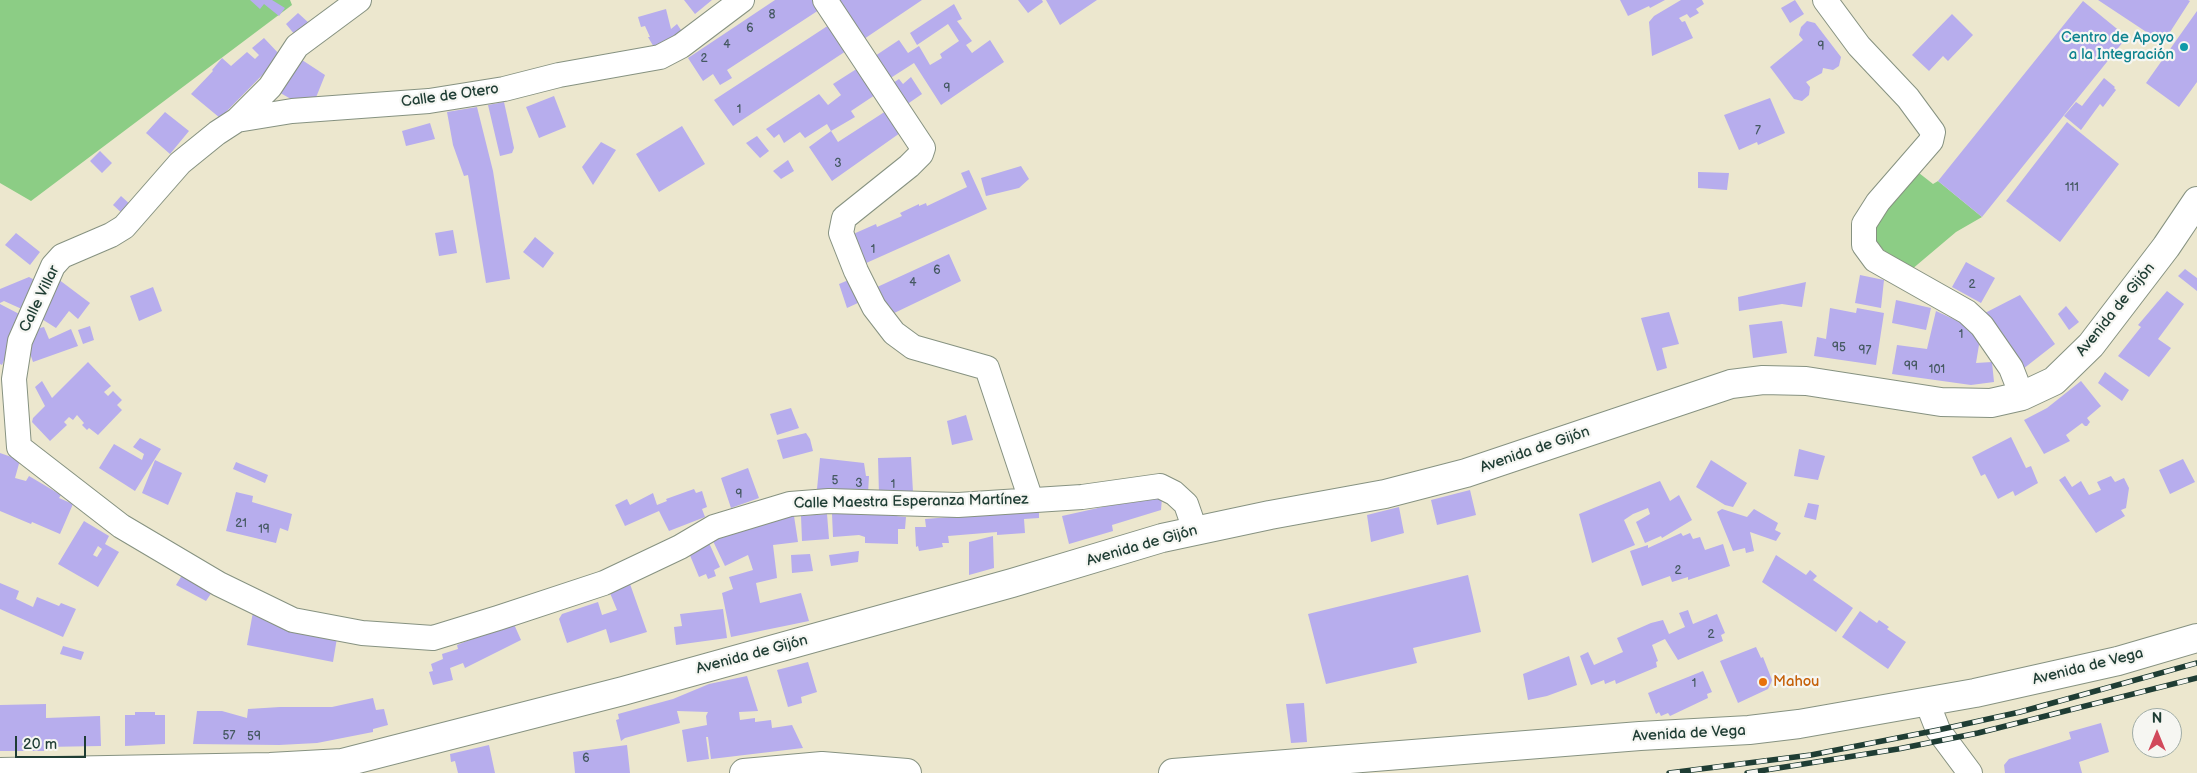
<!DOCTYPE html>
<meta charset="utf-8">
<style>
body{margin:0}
#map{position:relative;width:2197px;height:773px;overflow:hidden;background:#ece7ce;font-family:"Balsamiq Sans",sans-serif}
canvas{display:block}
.north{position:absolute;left:2132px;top:708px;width:50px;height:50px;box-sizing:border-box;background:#f6f6f2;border:1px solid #a0aca6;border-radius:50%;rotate:0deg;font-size:14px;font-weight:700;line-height:20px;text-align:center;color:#1f3d34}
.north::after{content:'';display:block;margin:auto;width:18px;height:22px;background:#d1495b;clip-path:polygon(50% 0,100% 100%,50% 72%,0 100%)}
.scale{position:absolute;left:15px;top:736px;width:71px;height:22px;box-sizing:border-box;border:2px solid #1f3d34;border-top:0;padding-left:6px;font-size:15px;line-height:18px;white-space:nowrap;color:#1f3d34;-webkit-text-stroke:4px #f6f6f2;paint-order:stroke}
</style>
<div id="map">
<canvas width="2197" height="773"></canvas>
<div class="north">N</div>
<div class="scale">20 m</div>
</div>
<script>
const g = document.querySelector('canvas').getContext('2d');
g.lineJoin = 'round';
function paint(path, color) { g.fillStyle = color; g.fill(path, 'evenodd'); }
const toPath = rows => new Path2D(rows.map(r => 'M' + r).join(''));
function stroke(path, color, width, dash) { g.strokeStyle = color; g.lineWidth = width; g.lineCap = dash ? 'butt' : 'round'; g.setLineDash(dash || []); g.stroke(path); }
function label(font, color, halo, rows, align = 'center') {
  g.font = font + ' "Balsamiq Sans",sans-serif'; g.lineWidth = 4.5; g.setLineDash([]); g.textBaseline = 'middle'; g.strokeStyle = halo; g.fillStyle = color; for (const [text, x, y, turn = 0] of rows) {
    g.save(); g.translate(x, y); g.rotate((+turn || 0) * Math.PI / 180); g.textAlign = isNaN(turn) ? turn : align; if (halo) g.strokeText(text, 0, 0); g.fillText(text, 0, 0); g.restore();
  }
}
const green = toPath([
 [0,0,290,0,292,5,31,201,0,183],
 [1919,173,1933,184,1938,181,1982,217,1956,232,1911,270,1889,256,1879,245,1875,238,1875,228,1880,218]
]);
const building = toPath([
 [250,0,272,0,285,8,279,16,264,4,260,9],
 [684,0,712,0,695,14],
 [775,0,812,0,819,10,727,70,732,78,720,85,713,74,703,81,688,58],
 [838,0,922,0,864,39],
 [1018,0,1042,0,1043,2,1028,13],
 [1046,0,1097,0,1060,25],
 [1620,0,1665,0,1650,8,1649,6,1628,16],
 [1681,0,1702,0,1704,4,1696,9,1699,13,1690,18,1687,14,1679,18,1682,22,1685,21,1693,38,1652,56,1649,22,1654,16],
 [1795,0,1804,14,1790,23,1781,8],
 [2098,0,2188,0,2190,1,2163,43],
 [2083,1,2127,37,1982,217,1938,181],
 [954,4,962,19,957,21,972,41,966,45,972,53,990,40,1004,62,941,105,914,63,889,79,875,56,899,40,908,53,919,46,930,65,942,58,940,54,959,41,948,24,917,45,910,33],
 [666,9,671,29,677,24,683,33,655,49,648,37,650,37,645,26,641,27,638,17],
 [2197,11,2197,82,2179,107,2146,83],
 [298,13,309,23,295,35,286,24],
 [1952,14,1973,35,1948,61,1943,56,1929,71,1912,55],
 [1807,21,1815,23,1841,57,1839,66,1833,70,1823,68,1822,73,1806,82,1810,87,1809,95,1802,101,1794,99,1770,67,1803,40,1799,35,1801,27],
 [829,25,846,51,733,126,714,100],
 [264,38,281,56,220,118,191,94,213,71,212,70,222,58,231,66,247,52,255,59,259,55,252,48],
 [299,58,325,75,315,100,296,102,277,91],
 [858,68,875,95,851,111,855,117,831,131,838,142,886,111,900,133,832,181,809,147,831,131,827,124,805,138,800,132,784,143,779,134,774,138,766,129,819,94,828,105,841,95,833,84],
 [911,77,922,94,906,105,893,83,899,79,903,84],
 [2104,78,2115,87,2114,88,2116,90,2103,107,2100,104,2081,130,2064,116,2076,102,2082,106],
 [554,96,566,127,539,138,526,107],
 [1770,98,1785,133,1758,145,1757,142,1739,150,1724,115],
 [504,102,514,148,512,153,500,156,488,105],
 [477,107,493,171,510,279,486,283,468,175,464,176,453,145,447,112],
 [165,112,189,131,170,154,146,133],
 [2067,122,2119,164,2060,242,2006,201],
 [430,123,435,139,406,146,402,131],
 [682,126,705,164,659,192,636,154],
 [757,136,769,151,760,158,746,143],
 [601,142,616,150,593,185,582,167],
 [100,151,112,163,102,173,90,161],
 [788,160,794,171,781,179,773,171],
 [1021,166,1029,179,1019,188,986,196,981,178],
 [969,170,987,209,864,264,851,235,876,224,877,227,902,216,900,213,919,204,919,206,926,203,927,206,967,187,961,173],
 [1698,172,1729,173,1727,190,1698,188],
 [121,196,132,206,124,215,113,205],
 [453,230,457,253,439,256,435,233],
 [16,233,40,252,30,265,5,245],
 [535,237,554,253,543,268,523,252],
 [949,254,961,281,888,316,875,288],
 [1966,262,1995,278,1981,303,1952,287],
 [2185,269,2197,278,2197,291,2178,276],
 [1860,275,1884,280,1881,308,1855,303],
 [29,277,35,280,24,310,4,301,0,303,0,289],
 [58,279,90,303,78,319,69,311,56,328,37,316],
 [851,279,860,302,847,308,839,284],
 [1806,282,1802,307,1782,304,1739,311,1738,297],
 [153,287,162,311,139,321,130,296],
 [2167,291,2184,304,2158,339,2171,348,2149,377,2118,356,2141,327,2138,325],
 [2020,295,2055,344,2023,369,1983,314],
 [1896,300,1931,308,1926,330,1892,323],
 [0,304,23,316,2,365,0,364],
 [2066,306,2079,322,2069,330,2058,314],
 [1830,308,1856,313,1857,308,1884,313,1876,365,1814,356,1817,337,1826,339],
 [1936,311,1962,323,1980,339,1976,363,1992,362,1994,382,1971,385,1892,374,1897,345,1927,349],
 [1669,312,1679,344,1662,348,1667,368,1657,371,1641,318],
 [1782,321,1787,353,1753,358,1749,325],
 [90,326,94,340,83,344,78,330],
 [44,327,49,339,71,329,78,346,33,362,24,336,27,331],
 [88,362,111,386,104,392,108,396,113,391,122,400,117,405,122,410,98,435,89,428,87,430,82,425,84,423,77,415,73,420,69,417,64,422,67,425,50,441,32,422,33,418,45,406,35,387,42,381,52,398],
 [2105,372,2129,390,2122,401,2098,383],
 [2081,381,2101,406,2087,418,2090,422,2087,426,2085,426,2082,423,2066,435,2070,441,2044,454,2024,420,2047,408],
 [791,408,799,428,777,435,770,414],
 [966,415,973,440,952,445,947,421],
 [806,433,810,439,813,451,783,459,777,440],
 [2011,437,2026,468,2031,466,2038,483,2015,496,2013,491,1998,499,1985,474,1981,476,1972,457],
 [140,438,161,449,135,491,99,468,114,444,142,460,144,454,133,447],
 [1799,449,1825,456,1818,480,1794,476],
 [0,453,20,460,15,478,26,481,29,476,61,495,59,498,73,504,60,534,32,522,31,524,0,511],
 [911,457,913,492,879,494,878,458],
 [820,458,864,463,866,476,869,476,868,494,817,489],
 [2183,459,2195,482,2170,494,2159,470],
 [155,460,182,473,168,505,142,493],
 [1711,460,1747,483,1733,507,1725,505,1696,487],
 [236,462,268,475,265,483,233,469],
 [748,468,759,498,731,508,721,478],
 [2065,476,2072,487,2081,481,2089,495,2101,490,2097,482,2111,476,2115,482,2124,478,2129,488,2126,508,2121,510,2125,516,2096,533,2059,480],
 [1660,481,1670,501,1679,495,1692,520,1662,538,1661,536,1645,543,1636,522,1650,514,1648,508,1633,514,1624,520,1635,545,1592,563,1579,514],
 [694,489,696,493,702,491,707,507,702,509,705,517,669,531,659,511,625,526,615,505,627,499,630,505,653,493,657,505,667,501,666,499],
 [1470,490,1476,515,1437,525,1431,500],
 [236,492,253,496,252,502,292,514,288,531,280,528,276,543,226,531],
 [1162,498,1161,510,1112,525,1113,531,1069,544,1062,516,1107,506,1106,503],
 [1808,503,1819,505,1816,520,1804,517],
 [1399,507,1404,533,1371,542,1367,515],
 [1722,509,1747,517,1754,509,1778,523,1775,530,1781,533,1776,541,1750,532,1754,551,1746,553,1745,548,1733,551,1717,512],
 [1039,510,1039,518,1024,519,1025,533,997,535,997,532,948,536,949,543,942,543,943,547,919,551,918,546,916,547,915,527,926,527,925,519],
 [857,512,906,517,905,529,898,529,898,544,865,543,865,537,859,535,833,537,832,514],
 [827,514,829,539,802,541,801,516],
 [794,516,798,542,773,545,777,578,756,583,760,603,801,593,809,621,731,637,722,593,733,589,729,577,753,570,748,555,725,566,712,539,768,519],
 [84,521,109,536,105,544,119,552,98,587,58,564],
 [98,546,102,549,97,557,93,555],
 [1681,533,1683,536,1690,533,1693,539,1700,537,1705,550,1723,544,1730,566,1688,580,1688,577,1672,582,1670,576,1642,586,1630,551,1648,545,1648,548],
 [993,536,994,568,969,575,969,542],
 [709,543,720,567,714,570,716,576,708,579,706,574,699,577,689,553],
 [859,551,858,562,831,566,829,555],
 [810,554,813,571,792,573,791,555],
 [1776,555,1806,575,1810,570,1817,576,1813,580,1853,608,1836,632,1762,582],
 [184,572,214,589,206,601,176,585],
 [1468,575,1481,632,1413,648,1417,663,1326,684,1308,614],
 [0,583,19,591,16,599,33,607,37,597,59,606,61,603,76,609,63,637,0,609],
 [630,584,647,632,610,643,606,629,567,643,559,619,562,614,598,602,602,615,617,610,610,593],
 [723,609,727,638,676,645,674,627,682,626,680,614],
 [1688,610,1693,624,1717,614,1725,633,1721,635,1723,641,1678,660,1665,639,1652,645,1658,661,1656,662,1657,667,1616,684,1615,680,1605,684,1604,680,1591,685,1580,656,1588,652,1594,665,1623,652,1617,638,1651,623,1663,620,1669,634,1685,627,1679,613],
 [1860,611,1877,623,1879,620,1889,627,1887,629,1906,642,1888,669,1842,637],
 [253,612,337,638,333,662,247,645],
 [513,622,521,640,465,668,463,663,450,668,453,680,433,685,429,672,433,671,431,664,443,659,442,654,458,649,457,645],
 [63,646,84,652,81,660,60,654],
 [1756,647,1761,658,1763,657,1772,680,1771,683,1768,689,1738,703,1720,661],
 [1569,656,1577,685,1547,696,1528,700,1523,674],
 [808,662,817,692,801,697,802,703,788,707,777,670],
 [1703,671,1712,692,1707,694,1708,698,1670,716,1668,713,1661,716,1659,712,1656,714,1648,693],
 [747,676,758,711,739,712,740,720,755,718,755,722,771,720,772,728,792,725,803,748,711,759,708,737,706,737,709,759,687,762,682,730,707,725,706,716,708,712,677,711,680,723,625,738,621,741,616,720,619,719,618,714,673,699,709,684],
 [373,698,376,710,384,709,388,725,373,729,373,732,317,743,279,745,193,744,197,711,222,711,247,718,248,709,280,707,332,707],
 [1304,703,1307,742,1291,743,1286,704],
 [46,704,46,718,100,716,101,746,44,747,44,751,0,751,0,705],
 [135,712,155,712,155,715,165,715,165,744,125,746,125,715,135,715],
 [2101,723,2109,752,2079,762,2082,773,2005,773,2004,765,2009,759,2071,739,2069,732],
 [489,745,495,773,458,773,455,761,451,762,450,754],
 [627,745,630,773,575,773,573,752]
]);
const minor = toPath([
 [825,0,923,148,921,154,909,166,844,218,841,233,856,271,874,307,894,333,913,347,987,368,1031,500],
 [1825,0,1859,46,1908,98,1933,132,1931,141,1878,202,1864,224,1864,245,1875,260,1967,312,1982,326,2011,368,2022,396],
 [237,120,292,111,429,101,504,89,559,75,660,57,681,46,742,0],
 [19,447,121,526,219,584,293,620,362,633,433,638,498,618,604,583,680,547,714,527,790,504,829,501,958,505,1082,497,1160,486,1174,493,1186,504,1195,530],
 [19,447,14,379,20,341,53,266,62,256,111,235,124,227,180,163,217,133,237,120,270,87,297,46,359,0],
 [1927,702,1938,730,1970,773]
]);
const tertiary = toPath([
 [0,772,270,767,342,763,623,691,1012,583,1162,538,1270,515,1385,494,1466,473,1731,384,1763,380,1806,381,1941,402,1991,403,2022,396,2054,381,2091,345,2166,247,2197,201],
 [744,773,822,766,907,773],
 [1173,773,1640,736,1749,730,1799,724,1975,693,2118,661,2197,638]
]);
const rail = toPath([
 [1669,773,1811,755,1938,730,2020,712,2197,663],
 [1747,773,1898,749,1978,733,2197,678]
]);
const markers = [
 [2184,47,5,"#0f9aa8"],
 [1763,682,5,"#e8710a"]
];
const numberNames = [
 ["8",772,15],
 ["6",750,29],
 ["4",727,45],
 ["9",1821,47],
 ["2",704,59],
 ["9",947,89],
 ["1",739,110],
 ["7",1758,131],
 ["3",838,164],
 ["111",2072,188],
 ["1",873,250],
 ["6",937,271],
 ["4",913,283],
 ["2",1972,285],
 ["1",1961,335],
 ["95",1839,348],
 ["97",1865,351],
 ["99",1911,367],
 ["101",1937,370],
 ["5",835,481],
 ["3",859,484],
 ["1",893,485],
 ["9",739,495],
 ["21",241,524],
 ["19",264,530],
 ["2",1678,571],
 ["2",1711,635],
 ["1",1694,684],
 ["57",229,736],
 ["59",254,737],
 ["6",586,759]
];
const cultureNames = [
 ["Centro de Apoyo",2174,38],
 ["a la Integración",2174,55]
];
const streetNames = [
 ["Calle de Otero",450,96,-8],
 ["Calle Villar",40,299,-64],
 ["Avenida de Gijón",2116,310,-51],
 ["Avenida de Gijón",1535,450,-19],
 ["Calle Maestra Esperanza Martínez",911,502,-1],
 ["Avenida de Gijón",1142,546,-16],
 ["Avenida de Gijón",752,655,-15],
 ["Avenida de Vega",2088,667,-14],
 ["Avenida de Vega",1689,734,-3]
];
const foodNames = [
 ["Mahou",1773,682]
];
paint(green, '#8ccd85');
paint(building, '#b7aded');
stroke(minor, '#869281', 26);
stroke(tertiary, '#869281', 30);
stroke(minor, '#fff', 24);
stroke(tertiary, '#fff', 28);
stroke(rail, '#1f3d34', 5.5);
stroke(rail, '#f6f6f2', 4, [11]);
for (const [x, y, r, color] of markers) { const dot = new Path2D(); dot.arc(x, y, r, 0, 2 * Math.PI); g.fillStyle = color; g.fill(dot); stroke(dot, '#f6f6f2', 2); }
label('12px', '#455962', null, numberNames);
label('15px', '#0d838f', '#f6f6f2', cultureNames, 'right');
label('15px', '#1f3d34', '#f6f6f2', streetNames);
label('15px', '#c56008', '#f6f6f2', foodNames, 'left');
</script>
